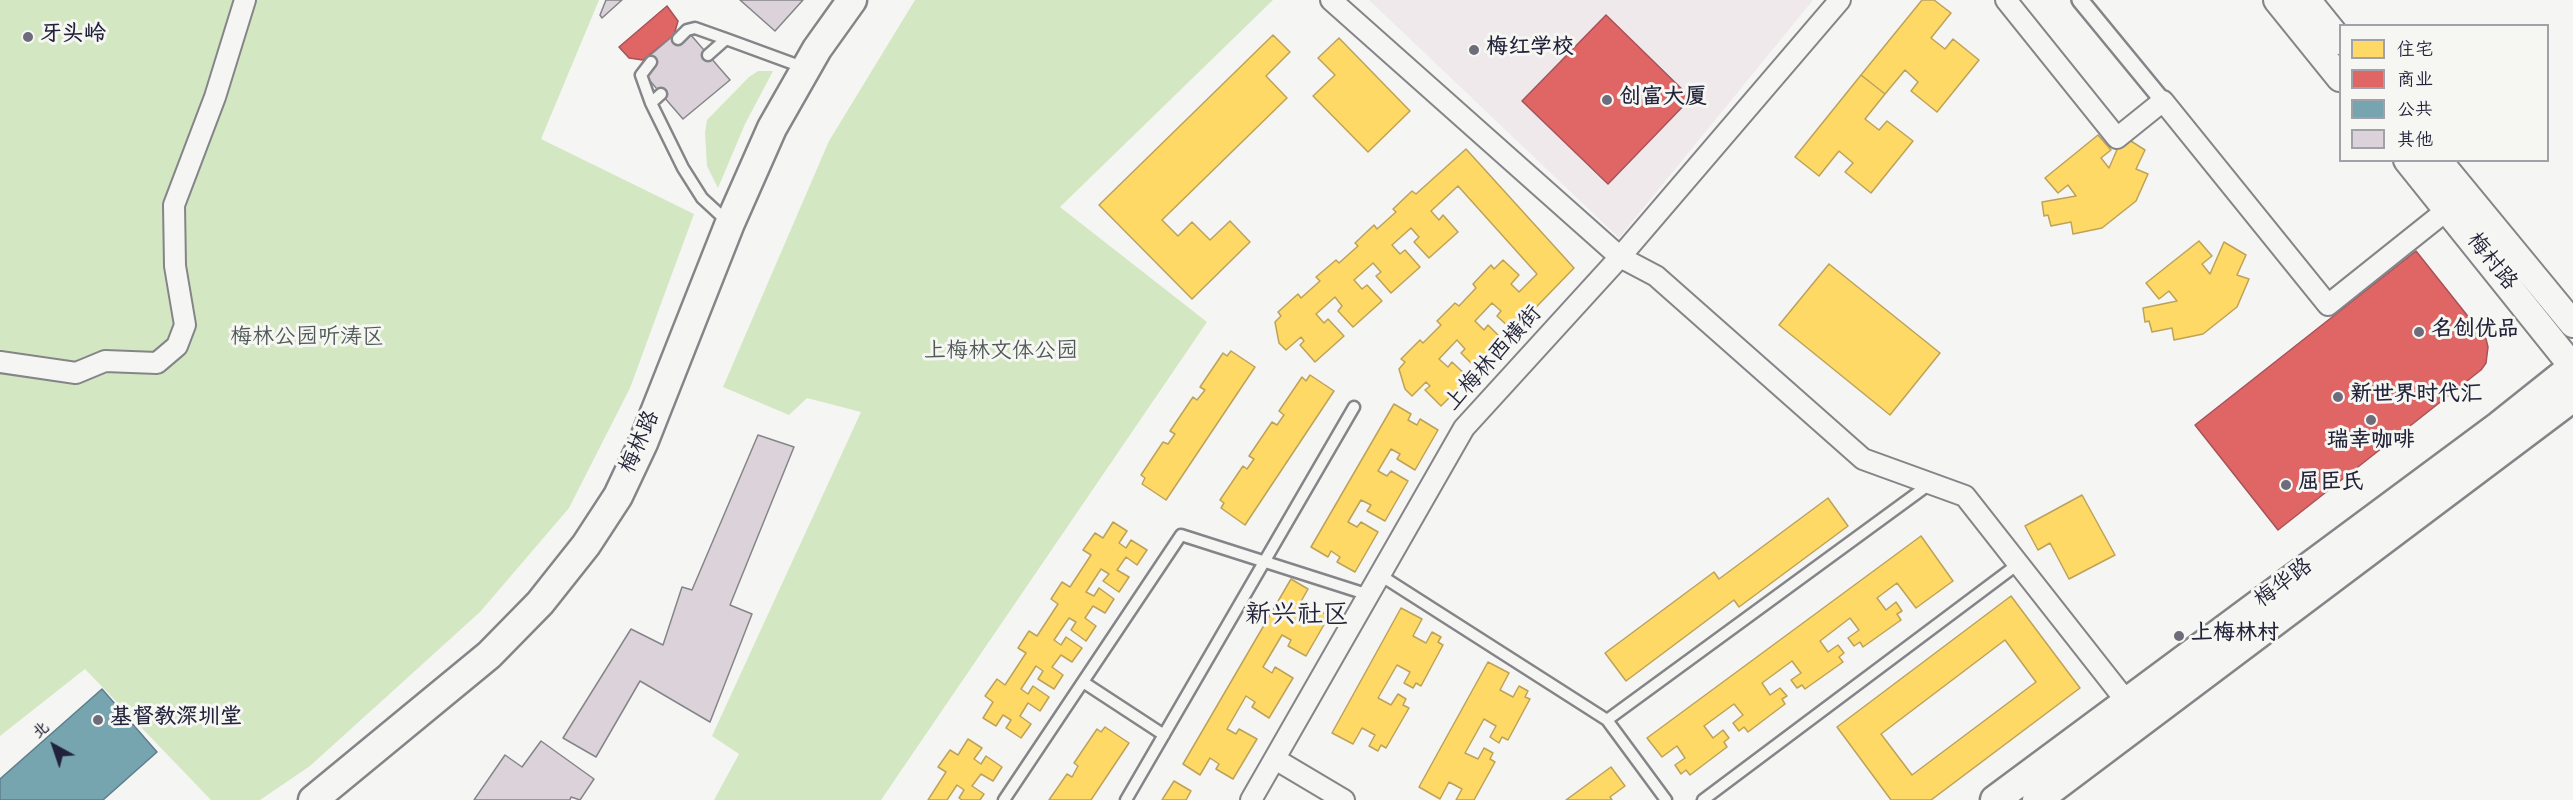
<!DOCTYPE html>
<meta charset="utf-8">
<style>
body{margin:0}
#map{position:relative;width:2573px;height:800px;overflow:hidden;background:#f5f5f3;font-family:"Gochi Hand","LXGW WenKai TC",sans-serif}
canvas{display:block}
.legend{position:absolute;left:2339px;top:24px;width:210px;height:138px;box-sizing:border-box;background:#f6f6f2;border:2px solid #a1a1a9;margin:0;padding:8px 10px;list-style:none;font-size:18px;color:#22223b}
.legend li{display:flex;align-items:center;gap:12px;height:30px}
.legend b{width:30px;border:2px solid #a1a1a9}
.north{position:absolute;left:24px;top:716px;width:60px;height:60px;-webkit-text-stroke:4px #f6f6f2;paint-order:stroke;rotate:320deg;font-size:16px;font-weight:700;line-height:24px;text-align:center;color:#22223b}
.north::after{content:'';display:block;margin:auto;width:21px;height:27px;background:#22223b;clip-path:polygon(50% 0,100% 100%,50% 72%,0 100%)}
</style>
<div id="map">
<canvas width="2573" height="800"></canvas>
<ul class="legend">
<li><b style="height:16px;background:#ffd966"></b>住宅</li>
<li><b style="height:16px;background:#e06666"></b>商业</li>
<li><b style="height:16px;background:#76a5af"></b>公共</li>
<li><b style="height:16px;background:#dcd3da"></b>其他</li>
</ul>
<div class="north">北</div>
</div>
<script>
const g = document.querySelector('canvas').getContext('2d');
g.lineJoin = 'round';
function paint(path, color) { g.fillStyle = color; g.fill(path, 'evenodd'); }
const toPath = rows => new Path2D(rows.map(r => 'M' + r).join(''));
function stroke(path, color, width, dash) { g.strokeStyle = color; g.lineWidth = width; g.lineCap = dash ? 'butt' : 'round'; g.setLineDash(dash || []); g.stroke(path); }
function label(font, color, halo, rows, align = 'center') {
  g.font = font + ' "Gochi Hand","LXGW WenKai TC",sans-serif'; g.lineWidth = 6; g.setLineDash([]); g.textBaseline = 'middle'; g.strokeStyle = halo; g.fillStyle = color; for (const [text, x, y, turn = 0] of rows) {
    g.save(); g.translate(x, y); g.rotate((+turn || 0) * Math.PI / 180); g.textAlign = isNaN(turn) ? turn : align; if (halo) g.strokeText(text, 0, 0); g.fillText(text, 0, 0); g.restore();
  }
}
const built = toPath([
 [1369,0,1813,0,1619,238]
]);
const green = toPath([
 [0,0,599,0,541,139,694,214,630,388,569,508,480,612,310,766,260,800,211,800,85,669,0,736],
 [915,0,1273,0,1060,207,1207,322,881,800,714,800,739,754,712,736,861,412,807,398,789,415,723,387,829,141],
 [758,71,773,71,745,124,718,188,707,166,705,133,707,120,749,77]
]);
const homes = toPath([
 [1922,0,1934,0,1951,13,1931,38,1945,49,1953,39,1979,60,1937,112,1911,91,1918,82,1905,70,1885,94,1861,75,1922,0],
 [1273,35,1290,52,1266,76,1287,98,1162,220,1178,236,1192,222,1210,240,1230,221,1250,242,1192,299,1099,205,1273,35],
 [1339,38,1410,111,1368,152,1313,96,1335,75,1318,58,1339,38],
 [1861,75,1885,94,1865,119,1879,130,1887,121,1913,141,1871,193,1845,172,1853,163,1839,151,1819,176,1795,157,1861,75],
 [2098,135,2111,150,2101,158,2109,168,2123,136,2145,150,2136,169,2148,174,2136,201,2102,228,2073,234,2071,222,2051,226,2048,215,2044,216,2042,202,2076,196,2068,185,2058,193,2045,178,2098,135],
 [1466,149,1574,268,1513,331,1497,316,1501,311,1492,303,1475,321,1484,330,1488,325,1504,341,1477,369,1461,353,1465,349,1457,340,1439,359,1448,367,1452,362,1469,378,1441,406,1425,390,1430,386,1426,382,1412,396,1405,389,1399,369,1405,362,1401,359,1420,340,1423,343,1441,325,1437,321,1455,303,1459,306,1476,288,1473,284,1491,265,1494,269,1503,260,1519,275,1511,284,1519,292,1537,274,1458,186,1431,211,1439,220,1443,215,1458,232,1429,258,1414,242,1419,237,1411,228,1392,245,1400,254,1405,250,1420,267,1391,293,1376,276,1381,272,1373,263,1354,280,1362,289,1367,285,1382,301,1353,327,1338,311,1342,306,1335,297,1316,314,1324,323,1328,319,1344,336,1315,362,1300,345,1304,341,1301,337,1286,350,1279,343,1275,322,1281,316,1278,312,1298,294,1301,298,1320,281,1316,277,1336,260,1339,263,1358,246,1355,243,1374,225,1377,229,1396,212,1393,209,1412,191,1416,194,1466,149],
 [2199,241,2212,256,2202,264,2210,274,2224,242,2246,255,2237,275,2249,279,2237,307,2203,334,2174,340,2172,328,2152,332,2149,321,2145,322,2143,308,2177,301,2169,291,2159,299,2146,283,2199,241],
 [1829,264,1940,353,1890,415,1779,325,1829,264],
 [2395,296,2419,323,2433,311,2451,331,2355,413,2337,393,2352,381,2329,354,2357,329,2366,340,2376,331,2367,321,2395,296],
 [1231,351,1255,367,1166,500,1142,484,1145,478,1141,475,1163,442,1168,444,1175,434,1170,431,1193,397,1197,400,1205,390,1200,387,1223,353,1227,356,1231,351],
 [1310,375,1334,391,1245,525,1221,508,1224,503,1220,500,1243,466,1247,469,1254,459,1249,456,1272,422,1277,425,1284,415,1279,411,1302,377,1306,381,1310,375],
 [2300,378,2323,405,2337,393,2355,413,2260,496,2242,475,2256,463,2233,436,2262,411,2271,422,2280,413,2272,403,2300,378],
 [1394,404,1411,414,1408,420,1417,425,1420,419,1438,430,1415,470,1397,459,1400,454,1391,449,1378,471,1387,476,1391,471,1408,481,1385,521,1367,511,1371,505,1361,500,1348,522,1357,527,1361,522,1378,532,1355,572,1337,562,1340,557,1331,551,1328,557,1311,547,1394,404],
 [2082,495,2115,555,2069,579,2050,543,2038,550,2025,526,2082,495],
 [1828,498,1848,526,1739,607,1734,600,1626,681,1605,653,1714,572,1719,579,1828,498],
 [1113,522,1127,531,1119,543,1126,548,1131,540,1147,550,1137,565,1126,557,1117,570,1129,577,1119,592,1103,581,1109,574,1101,569,1086,592,1094,596,1099,588,1114,599,1105,613,1093,606,1085,618,1096,626,1086,641,1071,630,1076,622,1069,618,1054,640,1061,645,1066,637,1082,648,1072,662,1061,655,1052,667,1063,675,1054,689,1038,679,1043,671,1036,666,1021,689,1028,694,1033,686,1049,697,1040,711,1028,703,1020,716,1031,724,1021,738,1006,728,1011,720,1003,715,996,726,983,718,993,702,985,696,997,679,1005,685,1026,653,1018,648,1029,631,1037,636,1058,604,1051,599,1062,582,1070,587,1091,555,1083,550,1095,533,1103,538,1113,522],
 [1921,536,1953,581,1916,608,1897,583,1877,598,1886,610,1896,602,1902,611,1897,614,1901,620,1863,647,1860,642,1854,646,1848,638,1859,630,1850,618,1820,641,1828,652,1838,645,1844,653,1839,657,1843,662,1805,689,1802,685,1797,688,1791,680,1801,673,1792,661,1762,683,1770,695,1780,688,1787,696,1782,699,1785,704,1748,732,1744,727,1739,731,1733,723,1743,715,1734,704,1704,726,1713,738,1723,730,1729,738,1724,742,1727,747,1690,775,1686,770,1681,774,1675,765,1685,758,1677,746,1662,757,1647,738,1921,536],
 [1291,579,1308,589,1299,605,1308,611,1311,606,1329,616,1306,656,1288,646,1291,640,1282,635,1263,667,1272,673,1275,667,1293,678,1269,718,1252,707,1255,702,1246,696,1227,729,1236,734,1239,729,1257,739,1233,779,1216,769,1219,764,1210,758,1200,775,1183,764,1291,579],
 [2011,596,2080,688,1931,800,1891,800,1837,727,2011,596],
 [2005,640,2036,682,1912,775,1881,734,2005,640],
 [1401,608,1422,619,1413,636,1426,643,1432,632,1441,637,1438,642,1443,645,1421,686,1416,683,1413,688,1404,683,1410,672,1397,665,1378,698,1391,705,1398,694,1406,699,1403,705,1409,708,1386,748,1381,745,1378,751,1369,746,1375,735,1362,728,1353,744,1332,733,1401,608],
 [1488,662,1509,673,1500,690,1513,697,1519,686,1528,691,1525,697,1530,699,1508,740,1502,737,1499,743,1490,737,1496,726,1484,719,1465,753,1478,759,1484,748,1493,753,1490,759,1495,762,1474,800,1456,800,1462,789,1449,782,1440,799,1419,787,1488,662],
 [1105,727,1129,743,1091,800,1049,800,1067,774,1072,777,1078,766,1074,763,1097,729,1101,732,1105,727],
 [968,739,982,748,974,759,981,764,986,756,1002,767,993,781,981,774,972,786,984,794,980,800,962,800,959,798,964,790,957,785,947,800,928,800,946,772,938,767,950,750,958,755,968,739],
 [1611,767,1625,786,1610,797,1612,800,1566,800,1611,767],
 [1174,781,1191,791,1186,800,1162,800,1174,781]
]);
const shops = toPath([
 [667,6,678,21,674,35,643,60,629,58,619,47,667,6],
 [1606,15,1691,98,1608,184,1522,101,1606,15],
 [2416,251,2486,339,2488,347,2486,363,2481,370,2278,530,2195,425,2416,251]
]);
const public = toPath([
 [102,689,157,752,103,800,0,800,0,779,102,689]
]);
const building = toPath([
 [606,0,622,0,602,18,600,15,606,0],
 [740,0,803,0,775,31,740,0],
 [690,34,730,80,683,119,644,74,653,65,647,58,674,35,680,42,690,34],
 [758,435,794,447,730,605,752,614,710,722,640,681,596,757,563,738,631,629,663,645,682,587,692,590,758,435],
 [541,741,594,779,580,800,571,797,570,800,474,800,505,755,522,767,541,741]
]);
const service = toPath([
 [678,39,687,30,695,28,726,39],
 [708,55,726,39,805,68],
 [651,62,641,75,651,103],
 [661,94,651,103,683,168,702,198,729,223],
 [1380,575,1607,720,1931,483],
 [1083,682,1164,735],
 [1607,720,1666,800],
 [1004,800,1181,535,1369,595],
 [1126,800,1354,407],
 [1703,800,2018,564]
]);
const pedestrian = toPath([
 [2080,0,2163,101]
]);
const minor = toPath([
 [1331,0,1620,257,1656,276,1863,459,1965,496,2127,702],
 [2006,0,2117,138,2163,101,2328,305,2447,210],
 [0,362,76,373,105,361,157,363,177,346,185,325,175,266,174,205,215,97,245,0],
 [1275,759,1344,800],
 [1251,800,1464,428,1620,257,1840,0]
]);
const tertiary = toPath([
 [2277,0,2340,78],
 [2307,0,2340,41],
 [2407,160,2573,367],
 [2438,160,2573,324]
]);
const secondary = toPath([
 [313,800,489,655,540,603,586,545,618,496,643,443,730,223,772,128,817,49,852,0],
 [1995,800,2499,426,2573,367],
 [2037,800,2573,397]
]);
const markers = [
 [28,37,6,"#6c6c7b"],
 [1474,50,6,"#6c6c7b"],
 [1607,100,6,"#6c6c7b"],
 [2419,332,6,"#6c6c7b"],
 [2338,397,6,"#6c6c7b"],
 [2371,420,6,"#6c6c7b"],
 [2286,485,6,"#6c6c7b"],
 [2179,636,6,"#6c6c7b"],
 [98,720,6,"#6c6c7b"]
];
const poiNames = [
 ["牙头岭",40,37],
 ["梅红学校",1486,50],
 ["创富大厦",1619,100],
 ["名创优品",2431,332],
 ["新世界时代汇",2350,397],
 ["瑞幸咖啡",2371,443,"center"],
 ["屈臣氏",2298,485],
 ["上梅林村",2191,636],
 ["基督教深圳堂",110,720]
];
const streetNames = [
 ["梅村路",2490,263,51],
 ["上梅林西横街",1495,360,-48],
 ["梅林路",642,443,-66],
 ["梅华路",2285,585,-37]
];
const parkNames = [
 ["梅林公园听涛区",307,340],
 ["上梅林文体公园",1001,354]
];
const quarterNames = [
 ["新兴社区",1297,618]
];
paint(built, '#f0e9ec');
paint(green, '#d3e8c2');
paint(homes, '#ffd966');
stroke(homes, '#bda259', 1.5);
paint(shops, '#e06666');
stroke(shops, '#a75259', 1.5);
paint(public, '#76a5af');
stroke(public, '#5d7e8c', 1.5);
paint(building, '#dcd3da');
stroke(building, '#858589', 1.5);
stroke(service, '#858589', 15);
stroke(pedestrian, '#858589', 20);
stroke(minor, '#858589', 24);
stroke(tertiary, '#858589', 30);
stroke(secondary, '#858589', 33);
stroke(service, '#f5f5f3', 10);
stroke(pedestrian, '#f5f5f3', 15);
stroke(minor, '#f5f5f3', 20);
stroke(tertiary, '#f5f5f3', 26);
stroke(secondary, '#f5f5f3', 28);
for (const [x, y, r, color] of markers) { const dot = new Path2D(); dot.arc(x, y, r, 0, 2 * Math.PI); g.fillStyle = color; g.fill(dot); stroke(dot, '#f6f6f2', 2); }
label('bold 22px', '#22223b', '#f6f6f2', poiNames, 'left');
label('22px', '#22223b', '#f6f6f2', streetNames);
label('22px', '#4f5a57', '#f6f6f2', parkNames);
label('26px', '#22223b', '#f6f6f2', quarterNames);
</script>
